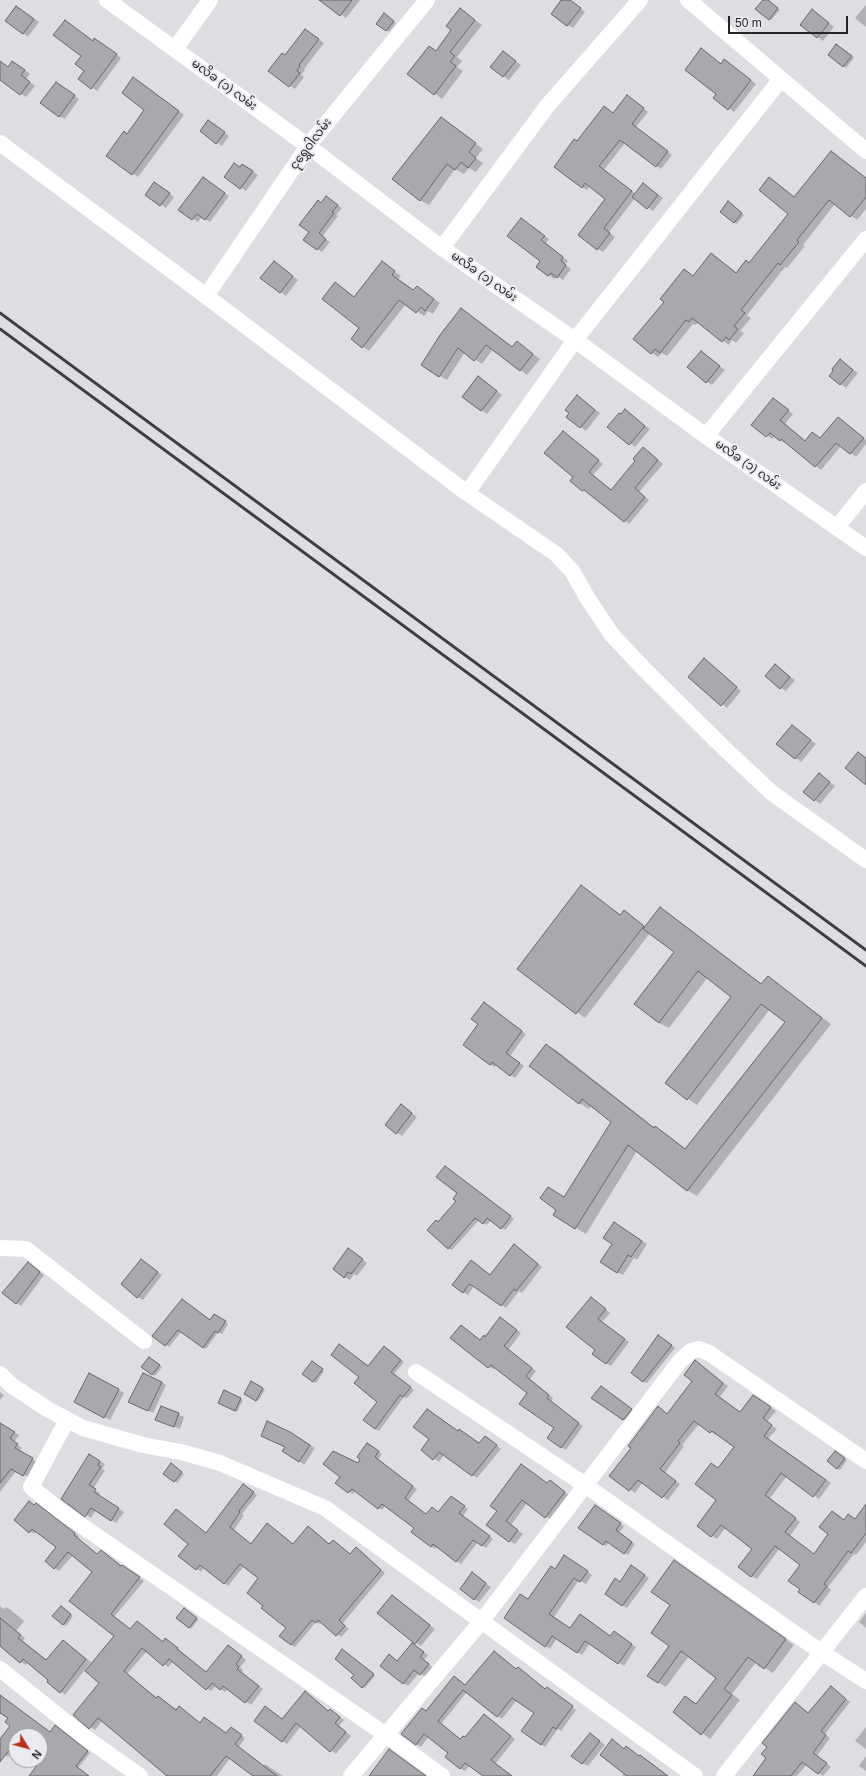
<!DOCTYPE html>
<meta charset="utf-8">
<style>
body{margin:0}
#map{position:relative;width:866px;height:1776px;overflow:hidden;background:#dddee2;font-family:Helvetica,sans-serif}
canvas{display:block}
.north{position:absolute;left:8px;top:1728px;width:40px;height:40px;box-sizing:border-box;background:#eaebf0;border:1px solid #9b9ca0;border-radius:50%;rotate:127deg;font-size:11px;font-weight:700;line-height:16px;text-align:center;color:#252527}
.north::after{content:'';display:block;margin:auto;width:14px;height:18px;background:#bc3119;clip-path:polygon(50% 0,100% 100%,50% 72%,0 100%)}
.scale{position:absolute;left:728px;top:16px;width:120px;height:18px;box-sizing:border-box;border:2px solid #252527;border-top:0;padding-left:5px;font-size:12px;line-height:14px;white-space:nowrap;color:#252527;-webkit-text-stroke:3px #eaebf0;paint-order:stroke}
</style>
<div id="map">
<canvas width="866" height="1776"></canvas>
<div class="north">N</div>
<div class="scale">50 m</div>
</div>
<script>
const g = document.querySelector('canvas').getContext('2d');
g.lineJoin = 'round';
function paint(path, color) { g.fillStyle = color; g.fill(path, 'evenodd'); }
const toPath = rows => new Path2D(rows.map(r => 'M' + r).join(''));
function stroke(path, color, width, dash) { g.strokeStyle = color; g.lineWidth = width; g.lineCap = dash ? 'butt' : 'round'; g.setLineDash(dash || []); g.stroke(path); }
function label(font, color, halo, rows, align = 'center') {
  g.font = font + ' Helvetica,"Noto Sans Myanmar",sans-serif'; g.lineWidth = 4; g.setLineDash([]); g.textBaseline = 'middle'; g.strokeStyle = halo; g.fillStyle = color; for (const [text, x, y, turn = 0] of rows) {
    g.save(); g.translate(x, y); g.rotate((+turn || 0) * Math.PI / 180); g.textAlign = isNaN(turn) ? turn : align; if (halo) g.strokeText(text, 0, 0); g.fillText(text, 0, 0); g.restore();
  }
}
const shadow = toPath([
 [321,0,360,0,346,18],
 [563,0,570,0,585,12,573,28,567,25],
 [764,0,768,0,780,10,771,20,769,19],
 [866,5,866,27,855,18],
 [460,9,482,25,457,57,462,61,457,67,463,71,442,99,409,74,429,47,437,51,453,30],
 [22,10,39,22,28,37,23,33],
 [813,11,834,27,823,41,802,24],
 [387,16,396,23,389,32,386,30],
 [310,33,324,43,304,69,305,70,301,75,304,77,295,89,270,71],
 [93,41,100,42,121,58,97,91,79,79,85,70],
 [839,46,854,58,846,68,829,55],
 [508,56,521,65,509,80,492,67],
 [0,62,8,68,18,65,30,74,26,79,35,86,26,97,0,79],
 [730,64,756,84,734,112,715,98,718,94,722,65],
 [134,78,184,115,138,177,107,155,127,135,146,109],
 [57,83,79,99,65,119,59,116],
 [633,100,648,112,636,127,672,155,661,169,625,143,604,170,636,194,644,184,663,198,653,211,635,198,609,232,615,237,603,252,598,249,607,199,590,186,587,190,582,187,577,142,604,107,614,114],
 [442,118,483,149,476,158,483,163,476,172,469,168,464,174,455,169,429,205,420,200],
 [214,124,229,136,222,146,201,131],
 [831,152,866,178,866,209,857,220,835,204,803,245,805,246,787,268,785,267,747,315,751,318,740,331,744,333,736,343,732,340,729,345,698,322,696,325,693,324,667,356,662,353,658,357,652,353,665,301,685,270,694,276,712,254,737,273,750,264,789,214,769,178,795,198],
 [240,168,248,168,258,175,246,191,225,177],
 [208,181,229,196,210,222,202,217,198,222,180,210],
 [160,186,174,197,166,208,146,194],
 [326,197,342,208,336,215,338,216,322,237,330,242,322,252,304,240,310,232,321,204],
 [731,204,744,215,737,224,721,212],
 [522,219,549,239,546,243,568,261,565,264,571,269,563,280,557,276,554,279,537,266,541,261],
 [279,266,298,280,286,296,262,278],
 [388,267,401,276,398,279,414,291,417,287,440,303,433,314,428,311,424,316,406,304,369,351,352,339,360,328,342,287,355,298],
 [462,309,513,347,524,347,540,359,527,375,493,349,482,364,465,352,447,380,440,376],
 [701,352,725,370,712,385,707,382],
 [840,360,858,373,846,388,830,376],
 [484,381,502,395,487,414,464,397],
 [578,396,600,413,586,431,568,417],
 [774,399,793,414,785,424,806,441,813,433,821,439,838,418,866,440,866,444,856,457,841,446,821,470,786,442,785,443,775,436,772,439,753,425],
 [625,411,650,429,635,447,608,427],
 [568,435,603,464,593,475,612,490,648,451,663,464,639,492,649,500,629,524,589,492,583,490,574,477],
 [704,659,741,691,727,708,690,677],
 [775,665,795,680,786,691,781,688],
 [792,726,816,744,801,762,778,744],
 [824,778,835,786,820,804,805,792],
 [581,887,621,915,624,912,646,927,660,908,670,914,762,984,768,977,831,1024,697,1196,687,1190,637,1151,586,1234,554,1215,558,1210,549,1188,565,1198,612,1121,592,1105,589,1109,579,1103,546,1045,556,1050,655,1128,665,1133,686,1149,786,1022,770,1009,697,1105,688,1099,666,1083,733,996,708,977,669,1028,659,1023,675,952,650,933,585,1018,518,969],
 [489,1006,526,1034,510,1056,524,1066,515,1078,497,1065,495,1067,490,1065,464,1045],
 [406,1109,417,1117,402,1136,397,1133],
 [449,1169,514,1219,505,1230,491,1220,487,1225,479,1220,452,1250,448,1248,439,1223,458,1201,458,1193],
 [620,1226,647,1244,637,1260,634,1258,623,1275,617,1272,613,1244],
 [519,1248,542,1267,522,1293,519,1291,506,1308,474,1286,468,1295,463,1292,471,1261,491,1275],
 [354,1253,367,1263,357,1276,354,1274,350,1280,344,1277],
 [141,1260,162,1275,143,1300,138,1297],
 [32,1266,44,1275,21,1306,17,1303],
 [595,1301,610,1313,602,1322,629,1342,611,1366,593,1354,596,1350],
 [214,1316,228,1324,222,1334,218,1332,206,1349,182,1331,169,1347,153,1336,211,1321],
 [505,1321,521,1333,508,1350,536,1371,530,1379,553,1398,551,1402,583,1426,566,1450,561,1447,555,1428,528,1392,495,1367,494,1369,489,1367,466,1329,481,1341],
 [659,1336,675,1348,647,1383,643,1381],
 [343,1348,369,1366,388,1349,404,1362,394,1374,414,1390,407,1398,404,1397,379,1431,375,1429,378,1401],
 [152,1359,162,1367,155,1376,142,1367],
 [314,1364,324,1371,316,1383,313,1381],
 [700,1365,728,1386,720,1397,741,1413,759,1399,776,1411,767,1422,777,1429,768,1439,831,1483,819,1499,787,1476,770,1498,800,1522,790,1536,814,1555,830,1534,832,1512,845,1520,856,1520,866,1506,866,1542,856,1555,854,1554,828,1587,831,1590,819,1606,801,1589,802,1565,780,1548,757,1579,751,1576,754,1548,726,1527,717,1539,712,1536,718,1500,719,1469,735,1447,717,1434,716,1435,699,1424,682,1445,684,1446,665,1473,680,1484,668,1500,643,1482,635,1493,611,1476,663,1410,668,1414,693,1381],
 [162,1382,166,1385,153,1413,133,1404],
 [252,1382,265,1390,258,1401,245,1393],
 [601,1387,636,1413,629,1423,623,1419],
 [119,1390,124,1393,110,1420,81,1405],
 [225,1391,243,1400,237,1412,219,1403],
 [0,1392,4,1395,0,1400],
 [161,1407,184,1417,180,1429,157,1419],
 [0,1424,19,1435,14,1442,22,1448,19,1451,37,1462,28,1477,16,1471,0,1492],
 [460,1430,480,1444,490,1440,501,1449,477,1478,444,1455,439,1462,422,1450],
 [296,1436,315,1448,304,1465,299,1461,286,1447],
 [371,1446,382,1454,378,1460,417,1489,408,1501,427,1515,439,1513,455,1500,468,1509,463,1516,493,1539,486,1548,478,1542,461,1564,437,1546,436,1549,432,1547,412,1532,416,1528,386,1505,382,1510,356,1490,353,1494,349,1492,358,1464],
 [835,1452,847,1460,840,1470,828,1461],
 [89,1455,105,1464,102,1469,105,1470,93,1489,100,1493,98,1496,124,1512,116,1523,96,1510,91,1518,63,1499],
 [522,1465,548,1484,550,1481,570,1496,551,1520,527,1503,511,1525,523,1534,515,1544,509,1541,498,1511],
 [174,1466,184,1474,177,1483,164,1473],
 [248,1488,257,1495,242,1514,244,1515,234,1530,251,1544,294,1545,308,1527,330,1545,333,1541,351,1554,356,1548,360,1550,385,1573,343,1623,349,1629,341,1637,322,1622,320,1624,316,1622,295,1647,291,1645,287,1628,264,1606,260,1578,244,1566,228,1586,204,1567,201,1572,180,1556,207,1534],
 [35,1506,40,1507,79,1536,78,1538,98,1555,126,1569,144,1581,114,1617,131,1630,137,1622,163,1642,170,1642,207,1673,233,1649,246,1660,240,1667,243,1670,241,1673,263,1689,251,1705,228,1689,225,1692,216,1686,211,1691,173,1662,168,1667,147,1651,127,1674,157,1698,200,1723,227,1734,236,1731,245,1738,239,1747,264,1766,265,1764,283,1776,254,1776,230,1758,217,1776,165,1776,167,1775,102,1721,95,1730,74,1715,101,1683,115,1636,94,1572,73,1555,59,1571,55,1568,46,1561,57,1547,37,1531,34,1534,15,1520],
 [598,1508,624,1526,619,1533,635,1544,628,1555,609,1542,606,1546,603,1544],
 [570,1559,592,1575,586,1584,579,1580,554,1617,571,1629,585,1618,611,1636,619,1635,636,1647,624,1666,590,1643,582,1655,557,1638,550,1649,545,1646,528,1600,555,1570],
 [674,1561,794,1645,773,1673,756,1662,732,1694,740,1700,710,1739,674,1712,685,1698,697,1705,717,1678,689,1656,666,1687,658,1682,670,1645],
 [636,1569,649,1578,627,1608,606,1594],
 [473,1574,491,1587,479,1602,474,1599],
 [398,1600,435,1629,421,1646,416,1643],
 [0,1606,4,1609,6,1607,11,1610,24,1621,16,1631,25,1638,23,1641,47,1660,63,1641,91,1662,65,1695,28,1662,26,1665,21,1662,0,1645],
 [63,1609,73,1616,66,1626,63,1624],
 [187,1611,198,1620,191,1629,189,1627],
 [866,1613,866,1628,859,1622],
 [413,1644,428,1655,424,1660,433,1668,426,1677,419,1673,408,1686,403,1683,389,1655,398,1661],
 [345,1652,375,1676,365,1688,352,1678,355,1675],
 [495,1652,517,1670,518,1668,522,1670,546,1690,551,1691,576,1710,561,1731,558,1729,545,1747,541,1744,535,1713,517,1700,502,1719,467,1692,441,1724,461,1740,465,1738,488,1718,515,1739,495,1764,510,1776,484,1776,470,1765,465,1771,460,1768,449,1753,429,1736,421,1747,416,1744,426,1711,455,1677,466,1686],
 [835,1690,850,1702,825,1734,830,1738,817,1756,831,1767,823,1776,807,1764,797,1776,754,1776,768,1758,799,1706,809,1713],
 [310,1695,329,1712,335,1713,344,1720,339,1726,351,1736,336,1754,301,1726,287,1744,282,1741,283,1720],
 [0,1698,51,1733,58,1728,90,1753,78,1768,89,1776,30,1776,40,1764,36,1761,40,1760,40,1755,46,1747,40,1743,40,1736,31,1736,27,1732,24,1736,16,1736,16,1746,8,1757,0,1751,0,1741,11,1726,9,1718,0,1711],
 [866,1727,866,1749,855,1741],
 [595,1737,605,1745,588,1766,582,1763],
 [626,1747,640,1757,645,1758,667,1775,622,1776,624,1773],
 [866,1756,866,1771,859,1766]
]);
const building = toPath([
 [319,0,352,0,340,16,319,0],
 [561,0,570,0,581,8,567,26,551,14,561,0],
 [763,0,768,0,778,8,769,20,755,9,763,0],
 [16,6,34,19,23,34,5,21,16,6],
 [460,8,475,20,450,52,455,56,450,62,456,66,434,95,407,74,429,46,436,51,451,30,446,26,460,8],
 [812,9,829,23,817,38,800,25,812,9],
 [384,13,394,21,386,31,376,24,384,13],
 [65,20,93,41,94,38,117,54,91,89,78,79,84,71,75,64,81,56,53,35,65,20],
 [305,29,319,39,299,65,300,66,297,71,300,73,289,87,268,71,282,53,285,55,305,29],
 [836,44,852,56,843,67,828,55,836,44],
 [701,48,721,64,724,59,751,80,728,110,713,98,716,94,685,70,701,48],
 [503,51,516,61,503,77,490,67,503,51],
 [0,61,8,67,12,61,25,70,21,75,30,82,20,95,0,80,0,61],
 [133,77,179,111,132,175,106,156,124,131,127,134,144,110,122,93,133,77],
 [56,82,75,95,59,117,40,103,56,82],
 [627,95,644,108,632,124,668,151,656,167,620,140,599,166,632,191,604,228,610,233,597,250,578,235,605,199,585,183,582,188,554,167,574,139,577,141,604,106,613,113,627,95],
 [441,117,476,143,469,152,476,158,468,168,461,162,455,170,447,164,420,201,392,179,441,117],
 [208,120,225,132,216,144,200,131,208,120],
 [831,151,866,178,866,197,850,217,829,200,797,240,799,242,780,265,778,263,741,310,745,313,734,326,738,329,729,340,726,337,722,342,692,318,689,322,686,320,660,353,655,349,651,354,633,339,664,302,660,299,684,269,693,276,711,253,736,273,746,260,749,263,788,214,759,190,769,177,794,197,831,151],
 [234,163,240,167,242,164,253,171,240,189,224,177,234,163],
 [203,177,225,193,205,220,197,214,192,220,178,210,203,177],
 [154,182,170,193,160,206,145,195,154,182],
 [643,183,658,195,647,209,632,197,643,183],
 [326,196,338,205,332,212,334,213,319,233,326,239,317,250,303,240,309,232,299,225,318,200,321,203,326,196],
 [728,201,742,213,734,223,720,212,728,201],
 [521,218,545,236,541,240,563,257,561,261,566,265,557,278,551,273,548,276,536,267,540,261,507,236,521,218],
 [274,261,293,276,280,293,260,278,274,261],
 [382,261,395,271,392,275,413,290,417,286,434,299,425,311,421,307,416,313,399,300,362,348,351,339,359,328,322,299,335,282,354,297,382,261],
 [461,308,512,347,517,341,533,354,520,371,486,345,474,361,458,348,439,377,421,365,440,335,461,308],
 [701,351,720,366,706,383,687,367,701,351],
 [840,359,853,370,840,385,829,376,833,371,832,369,840,359],
 [478,376,497,391,481,411,462,397,478,376],
 [577,395,595,410,580,428,566,417,569,413,565,410,577,395],
 [773,398,789,410,780,420,805,441,812,432,820,438,838,417,864,438,850,454,836,443,815,467,781,439,780,441,770,433,766,437,751,425,773,398],
 [625,409,645,426,629,445,607,427,619,413,621,414,625,409],
 [563,431,599,460,589,472,611,490,635,461,633,459,643,447,658,460,635,488,645,497,624,522,584,490,582,491,570,481,573,477,544,453,563,431],
 [704,658,737,687,721,706,688,677,704,658],
 [775,664,790,677,780,689,765,676,775,664],
 [792,725,811,740,795,759,776,744,792,725],
 [858,752,866,758,866,785,845,768,858,752],
 [819,773,830,782,814,801,803,792,819,773],
 [581,885,620,915,624,910,644,926,576,1014,517,969,581,885],
 [660,907,761,984,768,976,822,1018,687,1191,628,1145,575,1229,553,1215,556,1210,540,1198,548,1187,564,1197,611,1122,582,1099,579,1104,529,1066,546,1044,654,1128,655,1126,685,1149,785,1022,761,1004,687,1100,665,1083,731,997,698,971,659,1023,634,1004,674,952,643,929,660,907],
 [484,1002,522,1031,506,1053,520,1063,510,1076,492,1062,490,1065,463,1045,478,1024,471,1019,484,1002],
 [401,1104,412,1113,396,1134,385,1125,401,1104],
 [445,1166,511,1216,501,1229,487,1218,483,1224,475,1218,448,1249,427,1230,436,1220,438,1222,456,1201,453,1199,457,1193,436,1177,445,1166],
 [614,1222,642,1241,631,1257,628,1255,617,1273,600,1262,612,1244,603,1238,614,1222],
 [514,1244,538,1264,516,1291,514,1289,501,1306,473,1286,469,1284,463,1293,452,1285,471,1260,490,1275,514,1244],
 [348,1248,363,1259,351,1274,348,1272,344,1278,333,1269,348,1248],
 [141,1259,158,1272,137,1298,121,1284,141,1259],
 [28,1262,40,1272,16,1304,2,1293,28,1262],
 [591,1297,606,1309,598,1319,625,1339,606,1364,592,1354,595,1350,566,1327,591,1297],
 [182,1299,210,1320,214,1314,226,1321,218,1333,215,1331,203,1348,178,1330,165,1346,152,1336,182,1299],
 [500,1317,517,1330,504,1346,532,1368,526,1376,528,1378,549,1395,547,1398,579,1423,561,1448,547,1438,554,1428,519,1404,527,1393,491,1365,488,1368,450,1338,461,1325,480,1340,484,1335,485,1337,500,1317],
 [658,1335,672,1345,643,1382,631,1373,658,1335],
 [339,1344,368,1366,384,1346,401,1360,391,1372,411,1387,403,1397,400,1395,375,1429,363,1420,377,1402,354,1383,359,1377,331,1355,339,1344],
 [149,1357,160,1365,152,1375,141,1367,149,1357],
 [695,1360,723,1383,715,1394,740,1412,753,1395,771,1407,763,1418,772,1425,764,1436,826,1480,813,1497,781,1473,765,1495,796,1518,785,1532,814,1554,828,1534,819,1527,832,1511,844,1520,848,1514,855,1519,866,1504,866,1533,851,1553,848,1551,824,1584,827,1586,814,1603,798,1592,800,1589,788,1581,800,1565,775,1546,751,1577,738,1567,752,1549,721,1525,711,1537,697,1526,716,1500,695,1484,711,1463,718,1468,734,1447,712,1431,710,1433,694,1421,678,1441,680,1443,660,1469,676,1481,662,1498,638,1480,629,1491,609,1476,631,1448,628,1446,658,1406,667,1414,692,1381,684,1375,695,1360],
 [312,1361,323,1369,313,1382,302,1374,312,1361],
 [89,1373,119,1389,104,1418,74,1402,89,1373],
 [143,1373,162,1382,148,1411,128,1402,143,1373],
 [251,1381,263,1388,256,1401,244,1394,251,1381],
 [601,1386,632,1409,623,1420,591,1398,601,1386],
 [224,1390,241,1398,235,1411,218,1403,224,1390],
 [161,1406,179,1413,174,1427,155,1420,161,1406],
 [427,1409,458,1431,459,1429,479,1443,485,1436,497,1445,472,1476,439,1452,433,1460,421,1450,429,1439,413,1427,427,1409],
 [267,1421,290,1432,310,1445,299,1462,282,1451,285,1447,261,1436,267,1421],
 [0,1423,15,1432,10,1438,18,1444,15,1448,33,1458,23,1476,11,1469,0,1483,0,1423],
 [367,1443,379,1451,375,1457,413,1486,405,1498,426,1514,432,1507,438,1512,451,1496,465,1506,459,1513,490,1536,482,1546,473,1540,456,1562,433,1544,431,1547,411,1532,414,1528,382,1504,378,1509,352,1489,348,1493,335,1483,340,1477,323,1464,333,1451,358,1463,360,1459,357,1457,367,1443],
 [835,1451,845,1458,837,1469,827,1461,835,1451],
 [89,1454,100,1461,98,1465,101,1467,89,1485,96,1489,94,1492,119,1508,111,1521,91,1508,85,1517,61,1499,89,1454],
 [171,1463,182,1472,174,1482,163,1474,171,1463],
 [521,1464,547,1483,550,1480,565,1492,545,1518,522,1500,506,1521,518,1530,509,1542,486,1525,497,1511,490,1506,521,1464],
 [243,1484,254,1492,239,1511,240,1512,230,1527,251,1544,267,1523,293,1544,308,1526,329,1544,333,1540,350,1554,356,1547,381,1570,339,1620,345,1626,336,1636,318,1620,316,1623,312,1620,291,1645,279,1636,286,1628,261,1608,263,1606,247,1593,258,1578,240,1564,224,1584,200,1565,196,1570,178,1556,188,1544,164,1524,176,1509,206,1533,243,1484],
 [29,1501,34,1505,36,1503,75,1533,74,1535,97,1554,101,1550,121,1566,122,1565,140,1577,111,1614,130,1629,137,1621,163,1642,165,1638,178,1648,177,1649,206,1672,228,1645,242,1656,236,1664,239,1667,237,1669,259,1686,245,1703,223,1686,220,1690,212,1683,206,1690,169,1659,163,1666,142,1648,124,1671,156,1698,158,1696,176,1710,179,1706,200,1723,204,1717,226,1733,231,1727,242,1735,235,1744,277,1776,253,1776,226,1756,210,1776,167,1776,98,1718,89,1729,73,1715,99,1683,85,1671,114,1636,69,1601,92,1572,68,1552,54,1569,45,1561,56,1547,32,1529,29,1533,14,1520,29,1501],
 [595,1505,621,1523,616,1530,632,1542,624,1554,606,1541,603,1545,578,1528,595,1505],
 [564,1555,588,1571,580,1582,574,1578,549,1614,570,1628,580,1614,610,1636,614,1631,632,1644,618,1664,585,1641,577,1653,552,1636,545,1647,504,1618,520,1594,528,1599,551,1566,555,1569,564,1555],
 [674,1560,786,1639,764,1669,748,1657,724,1689,732,1695,701,1735,673,1712,685,1696,696,1704,716,1678,681,1651,658,1683,647,1676,669,1646,651,1633,670,1605,651,1592,674,1560],
 [631,1565,645,1575,622,1606,605,1594,615,1578,620,1582,631,1565],
 [472,1572,486,1583,474,1600,460,1589,472,1572],
 [392,1595,430,1625,415,1644,377,1613,392,1595],
 [61,1606,71,1614,63,1625,52,1616,61,1606],
 [184,1608,197,1618,189,1628,176,1618,184,1608],
 [0,1618,21,1635,18,1638,46,1660,63,1640,86,1659,60,1693,47,1682,48,1680,23,1659,20,1663,0,1646,0,1618],
 [412,1643,424,1652,420,1657,429,1664,420,1675,414,1670,403,1684,380,1666,389,1654,397,1661,412,1643],
 [342,1649,374,1674,362,1688,351,1678,354,1675,335,1659,342,1649],
 [494,1651,516,1669,518,1667,545,1689,547,1687,573,1706,556,1729,553,1727,541,1745,521,1731,534,1713,512,1698,497,1717,463,1690,438,1721,460,1739,463,1736,465,1737,484,1714,511,1736,491,1760,512,1776,483,1776,465,1763,460,1769,445,1757,448,1753,424,1734,416,1745,401,1734,422,1708,426,1711,454,1676,465,1685,494,1651],
 [831,1686,846,1699,821,1731,826,1735,813,1753,827,1763,818,1774,802,1762,791,1776,753,1776,766,1758,761,1754,767,1747,762,1743,795,1702,808,1713,831,1686],
 [305,1691,328,1711,330,1709,340,1717,335,1723,346,1732,330,1752,296,1723,282,1742,254,1721,265,1706,282,1719,305,1691],
 [0,1695,50,1732,55,1725,88,1751,76,1766,89,1776,29,1776,38,1764,34,1761,40,1760,40,1753,45,1747,40,1744,40,1736,30,1736,23,1731,20,1736,16,1736,16,1741,0,1762,0,1739,10,1726,5,1722,8,1718,0,1713,0,1695],
 [590,1733,600,1741,582,1764,571,1756,590,1733],
 [612,1739,624,1749,626,1746,639,1756,640,1755,668,1776,627,1776,600,1755,612,1739],
 [389,1749,426,1776,369,1776,389,1749]
]);
const minor = toPath([
 [107,0,308,146,442,248,575,340,706,436,866,548],
 [688,0,866,151],
 [175,49,210,0],
 [0,143,206,296,467,493,556,554,572,571,588,599,612,635,646,671,726,750,772,793,866,860],
 [442,248,548,105,640,0],
 [206,296,308,146,427,0],
 [706,436,866,239],
 [467,493,575,340,781,79],
 [837,527,866,491],
 [0,1248,26,1249,144,1341],
 [416,1372,585,1485,821,1652,866,1681],
 [0,1374,11,1385,49,1410,83,1428,143,1445,181,1452,220,1463,325,1508,695,1776],
 [67,1420,31,1487,62,1512,386,1735,442,1776],
 [0,1669,86,1738,140,1776],
 [351,1776,481,1622,680,1361,691,1351,699,1349,709,1353,866,1461],
 [724,1776,866,1596]
]);
const rail = toPath([
 [0,313,866,950],
 [0,329,866,966]
]);
const streetNames = [
 ["မလိခ (၁) လမ်း",224,85,36],
 ["ငုရွှေဝါလမ်း",311,144,-53],
 ["မလိခ (၁) လမ်း",484,277,35],
 ["မလိခ (၁) လမ်း",748,465,35]
];
paint(shadow, '#0003');
paint(building, '#a8a9ad');
stroke(building, '#66676b', 1);
stroke(minor, '#fff', 16);
stroke(rail, '#3d3d40', 3);
label('12px', '#252527', '#eaebf0', streetNames);
</script>
